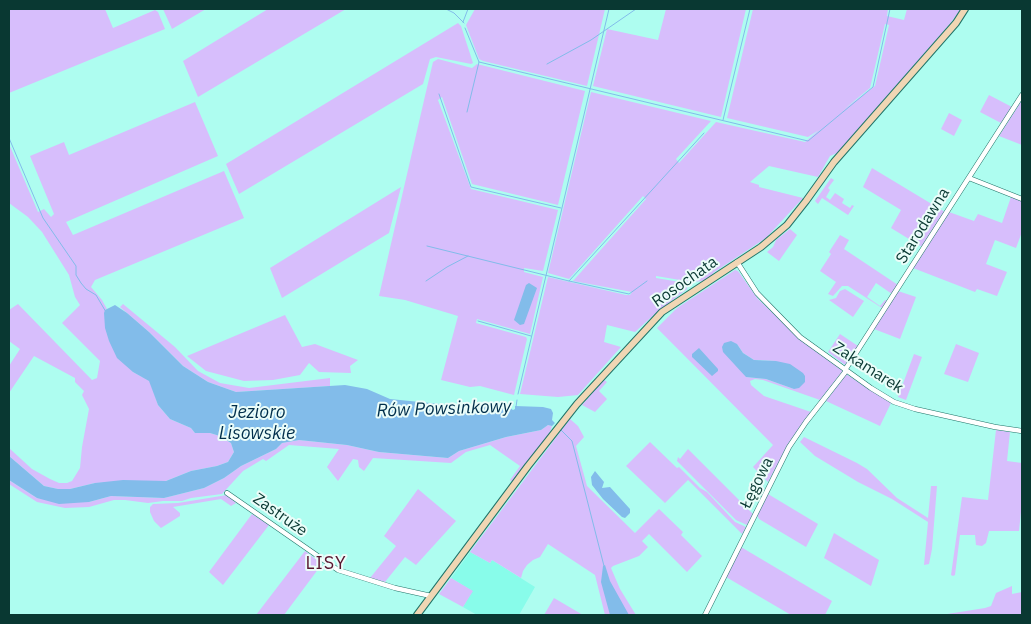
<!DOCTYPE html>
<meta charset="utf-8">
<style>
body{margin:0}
#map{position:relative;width:1031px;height:624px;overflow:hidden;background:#aefdf0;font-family:"IBM Plex Sans",sans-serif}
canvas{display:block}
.frame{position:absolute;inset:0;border:10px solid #093832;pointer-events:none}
</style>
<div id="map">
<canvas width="1031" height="624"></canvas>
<div class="frame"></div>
</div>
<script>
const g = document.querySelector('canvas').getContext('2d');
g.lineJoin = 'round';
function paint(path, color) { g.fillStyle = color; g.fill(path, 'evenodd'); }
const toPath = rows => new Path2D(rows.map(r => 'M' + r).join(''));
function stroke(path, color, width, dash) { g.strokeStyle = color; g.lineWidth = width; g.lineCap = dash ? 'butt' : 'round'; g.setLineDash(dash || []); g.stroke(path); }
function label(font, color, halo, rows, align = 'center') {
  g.font = font + ' "IBM Plex Sans",sans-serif'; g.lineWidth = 4; g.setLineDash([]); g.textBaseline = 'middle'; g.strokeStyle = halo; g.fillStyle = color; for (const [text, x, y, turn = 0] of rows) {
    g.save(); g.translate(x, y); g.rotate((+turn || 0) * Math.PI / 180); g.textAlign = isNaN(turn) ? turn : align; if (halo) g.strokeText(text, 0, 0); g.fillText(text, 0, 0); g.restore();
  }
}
const built = toPath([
 [470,552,490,563,492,560,535,587,519,615,477,615,463,607,472,591,451,578]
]);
const green = toPath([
 [9,9,105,9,113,28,155,10,158,12,165,29,9,93],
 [163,9,206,9,172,29],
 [268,9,346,9,198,97,183,61],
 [475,9,605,9,587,86,483,61,479,59,466,25],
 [666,9,746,9,721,117,593,86,607,29,658,40],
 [753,9,888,9,887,16,904,20,907,9,961,9,949,25,837,153,830,156,818,177,769,166,750,182,759,185,759,187,803,198,766,238,713,273,713,274,704,281,692,282,656,276,656,278,686,283,687,289,657,312,635,332,607,325,604,342,621,347,578,395,558,397,520,394,548,277,626,295,630,295,632,292,573,281,646,199,643,196,569,279,548,273,591,92,711,121,676,159,679,163,716,122,805,142,819,130,808,137,727,118],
 [885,24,889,25,875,86,843,110,870,88],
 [458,23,461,26,473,63,471,64,436,57,430,59,423,84,239,194,226,164],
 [438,59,472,68,477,64,585,91,558,205,472,184,442,97,438,100,471,189,558,210,543,271,524,268,524,272,543,277,530,334,477,319,476,323,526,337,527,339,514,395,480,386,470,387,441,380,458,316,405,300,379,296,425,96,433,62],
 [989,95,1012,107,1001,123,980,112],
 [1022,100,1022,145,999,136],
 [195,102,218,156,66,222,73,235,224,171,244,218,95,280,91,287,102,300,107,309,105,310,133,372,150,381,158,405,170,419,191,428,195,433,210,433,220,436,231,443,234,452,228,462,217,466,191,471,166,481,95,483,70,489,58,489,44,486,9,456,9,448,32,469,50,479,59,483,67,483,72,481,80,468,82,447,89,409,82,395,84,391,75,382,75,378,34,356,9,393,9,366,20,349,9,341,9,310,18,304,92,380,97,378,100,361,62,323,80,305,75,297,69,275,42,232,28,217,9,203,9,144,38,212,44,209,51,217,54,214,30,156,64,142,69,155],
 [949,113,962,120,954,136,941,129],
 [872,168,945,212,922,247,891,228,901,210,863,187],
 [831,178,834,180,828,188,830,190,826,197,830,200,835,193,844,199,842,203,850,208,852,205,854,206,848,215,822,198,818,204,815,201],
 [401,187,389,233,282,298,270,268],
 [1011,197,1022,201,1022,232,1016,248,995,240,986,264,1007,272,997,296,977,289,975,292,913,268,949,212,974,221,978,214,1002,223],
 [790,229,797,235,779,261,767,252,773,247,776,240],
 [840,235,849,240,844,249,898,285,892,294,876,283,867,297,880,306,885,300,887,301,882,308,848,286,842,286,833,296,828,294,836,282,820,271,831,254,829,252],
 [735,270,738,271,758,299,803,341,843,371,820,400,763,380,755,379,750,381,751,385,764,396,811,412,791,440,768,482,753,467,773,445,657,328,677,308],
 [737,344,743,353,754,360,776,361,794,389,766,379,746,377],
 [845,289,864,301,853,317,829,300,836,298,840,291],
 [898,291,916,297,900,339,874,329],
 [123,304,175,347,198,371,220,383,249,388,330,378,330,386,236,392,208,382,183,366,149,332,120,307],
 [285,315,302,347,315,344,358,360,350,366,351,373,319,372,309,363,300,375,273,380,244,381,206,371,187,356],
 [840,334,858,346,845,365,828,352],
 [956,344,979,353,968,382,944,374],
 [914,354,922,357,906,400,898,397],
 [846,374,891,403,880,426,826,401],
 [604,380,607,382,599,391,607,399,595,412,582,405],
 [570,419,578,426,584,437,576,446,587,486,635,533,659,509,683,532,681,535,702,556,687,572,649,534,642,541,648,547,639,556,613,566,611,568,620,589,636,615,605,615,595,575,548,544,540,557,533,560,527,565,523,571,521,578,492,560,490,563,470,552],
 [548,425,552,426,549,435,513,482,510,480,520,466,490,445,466,452,451,463,373,458,364,471,359,467,358,460,353,459,338,481,327,467,339,449,289,445,266,461,263,459,243,471,222,494,191,498,182,501,163,501,148,503,125,500,114,500,89,507,65,508,37,502,9,484,9,480,37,498,89,502,111,496,164,498,204,488,224,478,241,466,276,449,282,443,299,440,347,445,379,452,448,458,459,451,506,437,541,430],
 [996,430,1010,432,1007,461,1022,463,1022,502,1019,531,989,531,986,543,982,546,976,545,975,535,960,535,955,575,953,576,951,575,962,497,988,500],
 [804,437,857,463,867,469,897,498,928,518,931,486,937,486,932,549,929,564,924,565,928,522,892,499,858,482,815,456,800,442],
 [650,442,677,468,679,467,700,488,707,492,735,522,746,527,742,534,688,480,665,503,626,466],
 [688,449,753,514,747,525,736,520,677,461,678,457,680,459],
 [418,489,456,521,416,565,405,557,385,582,370,578,396,546,384,536],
 [768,494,818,524,806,547,759,519,757,515],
 [227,495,231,497,230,498,236,503,231,506,221,499,173,507,180,513,180,516,161,528,154,521,150,512,150,507,153,504,178,503],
 [252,514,269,525,223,585,209,572],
 [834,533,879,560,871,586,824,558],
 [741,547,832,601,825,615,791,615,726,577],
 [305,551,322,564,284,615,256,615],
 [451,578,473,591,463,607,439,594],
 [1012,586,1012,594,1022,592,1022,615,941,615,985,608,991,606,996,593],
 [554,598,583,615,544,615]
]);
const water = toPath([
 [529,283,537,288,524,324,520,325,514,320,526,285],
 [115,305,127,313,149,332,183,366,208,382,236,392,345,385,367,389,390,399,450,405,509,407,513,410,515,409,515,406,543,407,551,409,553,413,552,420,555,423,552,426,548,425,541,430,506,437,459,451,448,458,379,452,347,445,299,440,282,443,276,449,241,466,224,478,204,488,164,498,111,496,89,502,59,504,37,498,9,480,9,456,44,486,58,489,70,489,95,483,123,480,166,481,191,471,217,466,228,462,234,452,231,443,220,436,210,433,195,433,191,428,170,419,158,405,149,381,133,372,117,358,109,341,105,328,104,313,105,310],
 [731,341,737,344,743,353,754,360,776,361,790,364,803,373,805,376,805,382,799,388,794,389,766,379,746,377,723,352,722,347,724,343],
 [699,348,718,369,718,371,712,376,692,357,692,354],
 [595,471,604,482,602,488,610,487,630,509,630,513,625,518,622,517,603,499,592,485,591,477],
 [605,565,610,581,629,615,610,615,601,582,603,566]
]);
const stream = toPath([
 [446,9,454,13,464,23],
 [463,22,468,9],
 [465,28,479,62,467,112],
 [479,62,808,141,873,87,890,9],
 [547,64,591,40,636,9],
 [439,94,471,187,561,208],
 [723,120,750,9],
 [9,138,43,218,76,266,76,275,81,283,86,289,96,295,106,312],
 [427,246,569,281,704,133],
 [426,281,447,267,468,256],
 [569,281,629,294,647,281],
 [478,321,531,336],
 [518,394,609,9],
 [516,407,517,400],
 [560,429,572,441,604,566]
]);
const street = toPath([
 [969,178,1022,199],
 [737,262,757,293,800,337,871,388,894,402,915,409,995,427,1022,431],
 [845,370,1022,95],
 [227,493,338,570,395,588,431,596],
 [705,615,789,447,806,422,846,371]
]);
const secondary = toPath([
 [417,615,528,466,577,404,662,312,761,247,787,225,806,201,834,162,956,23,965,9]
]);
const streetNames = [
 ["Starodawna",923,226,-58],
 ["Rosochata",685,282,-35],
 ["Zakamarek",868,368,33],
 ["Łęgowa",757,483,-64],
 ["Zastruże",280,515,35]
];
const waterNames = [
 ["Rów Powsinkowy",444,409,-2],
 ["Jezioro",257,413],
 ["Lisowskie",257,434]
];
const neighbourhoodNames = [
 ["LISY",326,564]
];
paint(built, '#88fcea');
paint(green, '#d7befc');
paint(water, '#82bcea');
stroke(stream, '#82bcea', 1);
stroke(street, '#217469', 5.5);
stroke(secondary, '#217469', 8);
stroke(street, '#fff', 4.5);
stroke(secondary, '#f0d6b4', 6);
label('16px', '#093832', '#ebfdf9', streetNames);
label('italic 18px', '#002e4b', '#ebfdf9', waterNames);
g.letterSpacing = '1px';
label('18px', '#58152e', '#ebfdf9', neighbourhoodNames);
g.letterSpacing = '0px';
</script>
